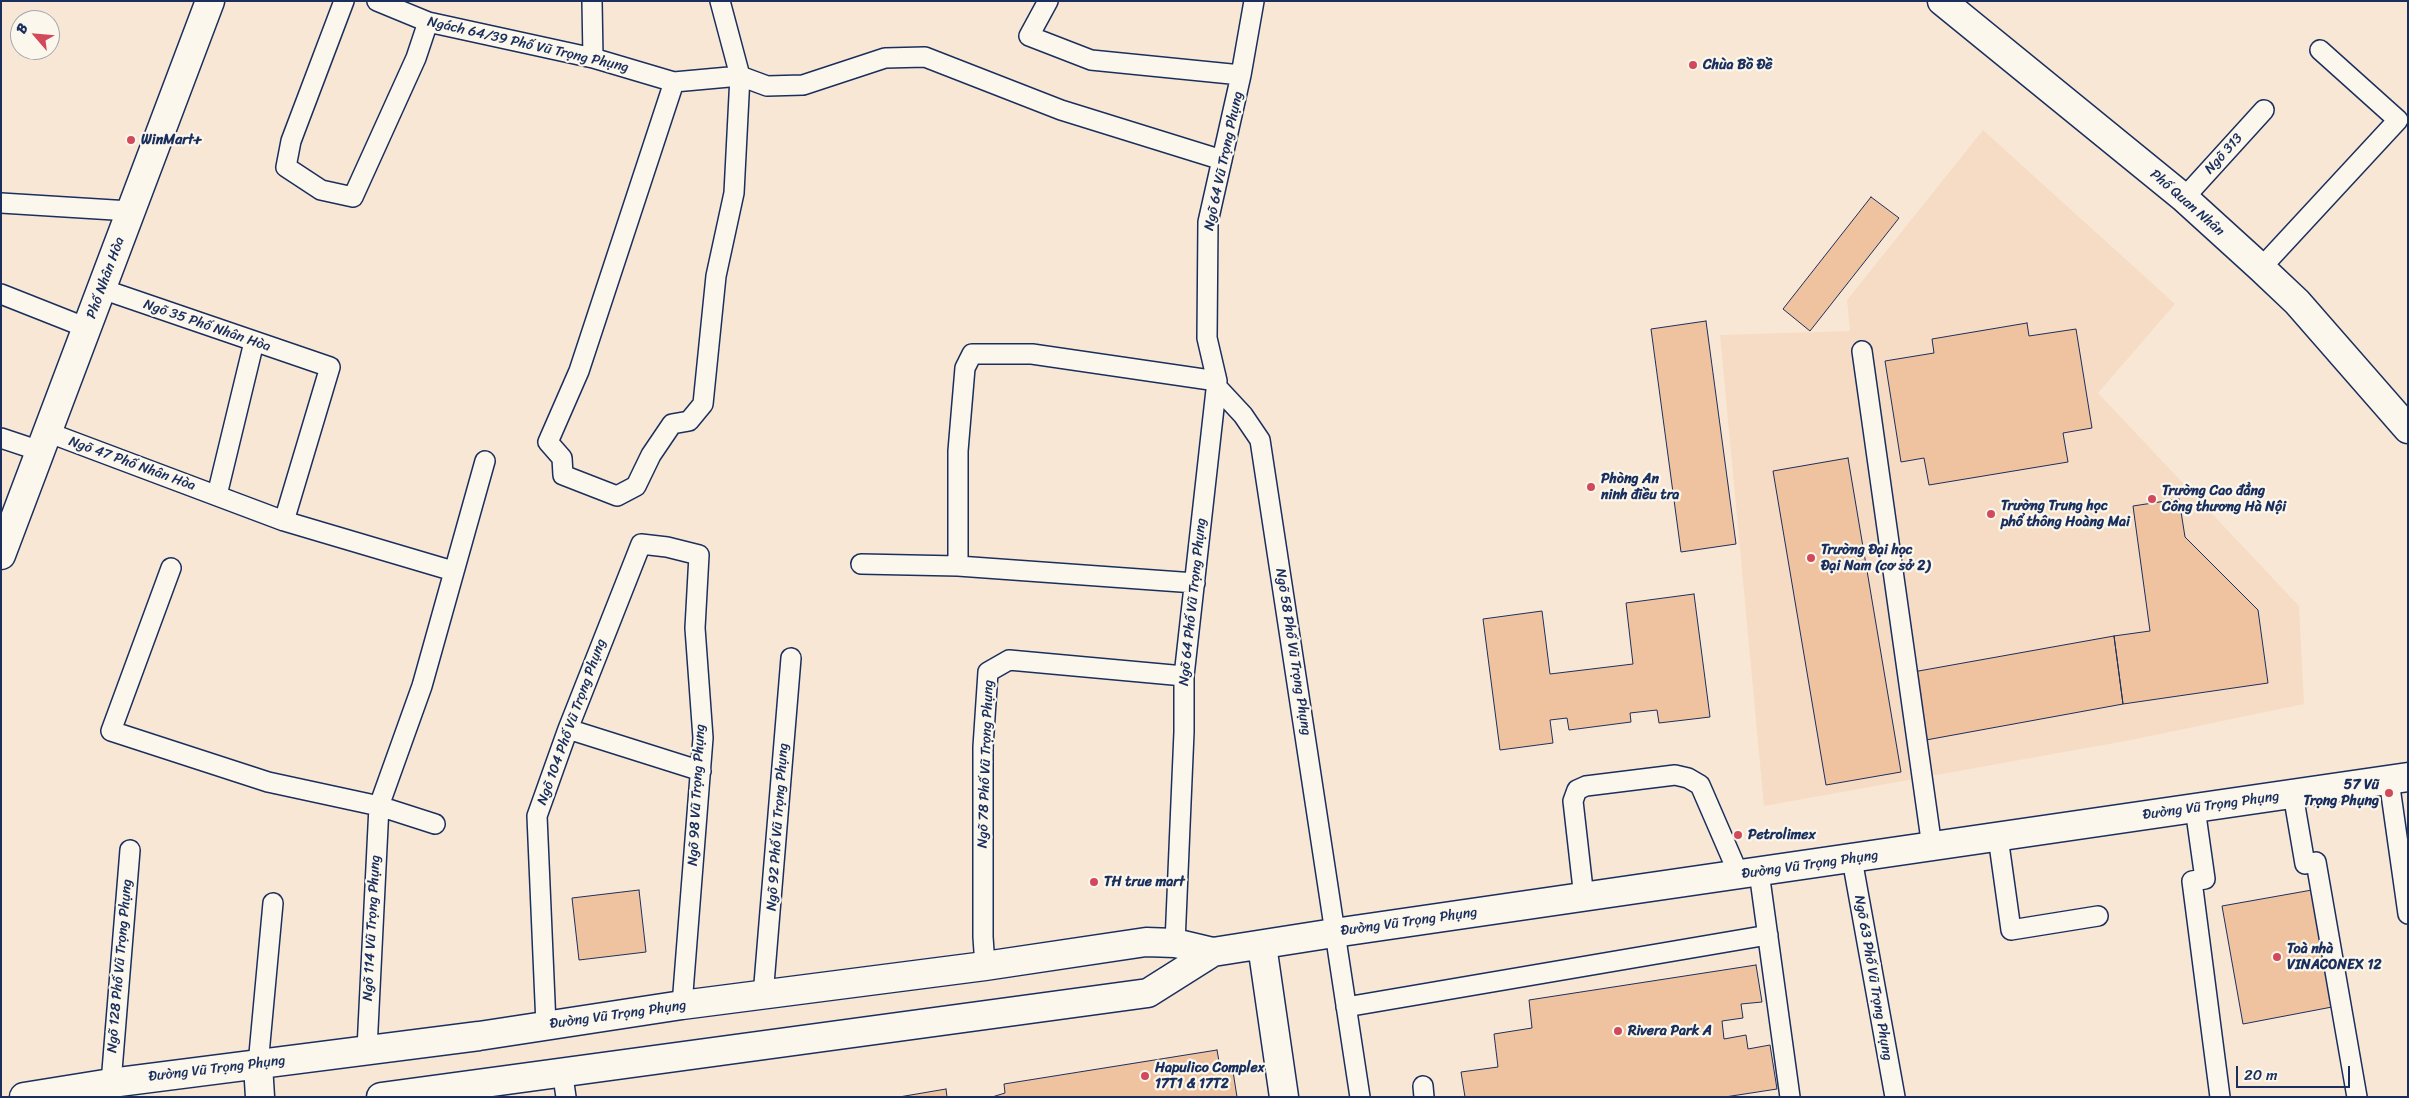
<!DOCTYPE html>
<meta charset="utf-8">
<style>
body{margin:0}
#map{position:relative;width:2409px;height:1098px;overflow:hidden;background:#f8e7d5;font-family:Sriracha,sans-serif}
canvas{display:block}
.frame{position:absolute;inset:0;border:2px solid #1b2f5e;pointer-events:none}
.north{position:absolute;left:10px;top:10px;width:50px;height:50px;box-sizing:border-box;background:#fbf7ec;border:1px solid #a1a7b3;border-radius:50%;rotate:297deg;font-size:14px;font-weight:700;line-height:20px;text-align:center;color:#1b2f5e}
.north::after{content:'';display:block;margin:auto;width:18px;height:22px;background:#d1495b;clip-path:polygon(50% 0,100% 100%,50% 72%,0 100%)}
.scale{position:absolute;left:2236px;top:1066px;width:114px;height:22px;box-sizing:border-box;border:2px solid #1b2f5e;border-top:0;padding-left:6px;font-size:15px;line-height:18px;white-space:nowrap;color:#1b2f5e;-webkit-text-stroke:4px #fbf7ec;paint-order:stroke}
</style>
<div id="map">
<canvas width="2409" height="1098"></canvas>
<div class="frame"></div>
<div class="north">B</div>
<div class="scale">20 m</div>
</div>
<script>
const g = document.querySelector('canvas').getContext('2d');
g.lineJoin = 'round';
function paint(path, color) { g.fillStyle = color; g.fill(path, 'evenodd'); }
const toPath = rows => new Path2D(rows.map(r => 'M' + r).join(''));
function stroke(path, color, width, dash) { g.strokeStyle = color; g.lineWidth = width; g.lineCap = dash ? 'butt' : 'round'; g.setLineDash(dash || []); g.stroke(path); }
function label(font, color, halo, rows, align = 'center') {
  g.font = font + ' Sriracha,sans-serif'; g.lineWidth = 4.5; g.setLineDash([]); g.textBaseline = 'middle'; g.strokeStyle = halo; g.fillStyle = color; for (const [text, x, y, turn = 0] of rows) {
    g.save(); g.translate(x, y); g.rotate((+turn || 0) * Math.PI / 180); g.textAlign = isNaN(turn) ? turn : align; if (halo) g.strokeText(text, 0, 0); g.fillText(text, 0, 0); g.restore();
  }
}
const built = toPath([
 [1983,130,2175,304,2098,393,2299,606,2304,704,2131,740,1764,806,1720,335,1850,331,1847,300]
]);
const building = toPath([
 [1871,197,1899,218,1810,331,1783,309,1871,197],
 [1706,321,1736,544,1681,552,1651,329,1706,321],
 [2027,323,2029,336,2076,329,2092,428,2063,433,2068,462,1929,485,1924,458,1901,462,1885,361,1934,353,1932,339,2027,323],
 [1848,458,1901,772,1826,785,1773,471,1848,458],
 [2179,499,2185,537,2258,610,2268,683,2123,704,2114,636,2150,631,2133,506,2179,499],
 [1694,594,1710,717,1659,723,1657,710,1630,713,1631,722,1569,730,1567,718,1550,720,1553,743,1500,750,1483,619,1542,611,1550,674,1633,664,1626,603,1694,594],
 [2114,636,2123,704,1926,740,1913,672,2114,636],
 [639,890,646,952,579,960,572,898,639,890],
 [2312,890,2332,1007,2243,1024,2222,906,2312,890],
 [1756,965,1762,1002,1741,1004,1743,1018,1722,1021,1724,1039,1746,1035,1748,1049,1770,1045,1777,1089,1725,1097,1465,1097,1461,1072,1498,1067,1494,1034,1532,1028,1529,1000,1756,965],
 [1217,1050,1220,1067,1232,1065,1237,1097,992,1097,1005,1093,1004,1084,1217,1050],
 [946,1089,947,1097,899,1097,946,1089]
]);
const service = toPath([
 [344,1,291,141,286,167,321,190,353,197,416,58,428,22],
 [377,1,428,22,593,58,674,82,740,76,767,86,803,85,885,58,925,57,1061,110,1222,160],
 [592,1,593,58],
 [1048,1,1029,36,1091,60,1241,75],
 [674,82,579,371,548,442,562,458,563,475,617,496,636,486,651,455,672,424,689,421,703,404,716,276,734,193,740,76,720,1],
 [2184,198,2264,110],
 [1,203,130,211],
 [2261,268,2398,120,2320,50],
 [102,289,330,367,284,521],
 [1,294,87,328],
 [1862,351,1932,847],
 [1216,386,1243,415,1260,440,1360,1097],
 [47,432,284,521,453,571],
 [1,438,40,451],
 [217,495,254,342],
 [861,564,958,566,1195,583],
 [958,566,958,451,965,368,972,354,1032,354,1217,381],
 [171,568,111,731,268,782,379,806,435,824],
 [568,729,701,771],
 [2389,780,2408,914],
 [2293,794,2305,864,2316,862,2357,1097],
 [2195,808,2205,879,2192,881,2220,1097],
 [1998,837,2011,930,2098,916],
 [1852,859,1895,1097],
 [1759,872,1790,1097],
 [1584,898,1573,801,1577,790,1586,786,1675,775,1688,778,1700,785,1739,875],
 [1175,943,1184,732,1184,676,1217,381,1207,338,1208,222,1241,75,1254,1],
 [985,966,983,937,983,747,988,672,1009,660,1184,676],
 [763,996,791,658],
 [1346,1007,1768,935],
 [546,1025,537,816,568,729,641,544,667,547,699,555,695,628,703,738,682,1005],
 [367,1049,379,806,422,686,485,461],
 [258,1065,273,903],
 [562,1070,566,1097],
 [111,1083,130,850],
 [1423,1086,1424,1097]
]);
const minor = toPath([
 [258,1065,260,1097]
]);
const tertiary = toPath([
 [1942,1,2184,198,2261,268,2297,302,2408,429],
 [1,555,210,1],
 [1262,945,1284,1097],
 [24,1097,111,1083,479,1036,682,1005,985,966,1146,942,1175,943,1213,952,1334,933,2408,777],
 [381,1097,1148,993,1213,952]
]);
const markers = [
 [1693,65,5,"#d1495b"],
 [131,140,5,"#d1495b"],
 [1591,487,5,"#d1495b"],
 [2152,499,5,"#d1495b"],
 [1991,514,5,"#d1495b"],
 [1811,558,5,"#d1495b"],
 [2389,793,5,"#d1495b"],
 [1738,835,5,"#d1495b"],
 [1094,882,5,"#d1495b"],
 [2277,957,5,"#d1495b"],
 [1618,1031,5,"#d1495b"],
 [1145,1076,5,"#d1495b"]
];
const streetNames = [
 ["Ngách 64/39 Phố Vũ Trọng Phụng",528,45,13],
 ["Ngõ 313",2224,154,-48],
 ["Ngõ 64 Vũ Trọng Phụng",1224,161,-78],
 ["Phố Quan Nhân",2187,203,41],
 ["Phố Nhân Hòa",106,278,-70],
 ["Ngõ 35 Phố Nhân Hòa",207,326,19],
 ["Ngõ 47 Phố Nhân Hòa",132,464,20],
 ["Ngõ 64 Phố Vũ Trọng Phụng",1193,602,-84],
 ["Ngõ 58 Phố Vũ Trọng Phụng",1293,652,81],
 ["Ngõ 104 Phố Vũ Trọng Phụng",572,722,-70],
 ["Ngõ 78 Phố Vũ Trọng Phụng",986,764,-88],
 ["Ngõ 98 Vũ Trọng Phụng",697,795,-87],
 ["Đường Vũ Trọng Phụng",2211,806,-8],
 ["Ngõ 92 Phố Vũ Trọng Phụng",778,827,-86],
 ["Đường Vũ Trọng Phụng",1810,865,-8],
 ["Đường Vũ Trọng Phụng",1409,922,-8],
 ["Ngõ 114 Vũ Trọng Phụng",372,928,-87],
 ["Ngõ 128 Phố Vũ Trọng Phụng",120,966,-85],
 ["Ngõ 63 Phố Vũ Trọng Phụng",1873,978,80],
 ["Đường Vũ Trọng Phụng",618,1015,-8],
 ["Đường Vũ Trọng Phụng",217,1069,-7]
];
const poiNames = [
 ["Chùa Bồ Đề",1703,65],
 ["WinMart+",141,140],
 ["Phòng An",1601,479],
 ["ninh điều tra",1601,495],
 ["Trường Cao đẳng",2162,491],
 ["Công thương Hà Nội",2162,507],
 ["Trường Trung học",2001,506],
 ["phổ thông Hoàng Mai",2001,522],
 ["Trường Đại học",1821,550],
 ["Đại Nam (cơ sở 2)",1821,566],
 ["57 Vũ",2379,785,"right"],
 ["Trọng Phụng",2379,801,"right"],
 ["Petrolimex",1748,835],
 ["TH true mart",1104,882],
 ["Toà nhà",2287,949],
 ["VINACONEX 12",2287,965],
 ["Rivera Park A",1628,1031],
 ["Hapulico Complex",1155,1068],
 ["17T1 & 17T2",1155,1084]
];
paint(built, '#f6dcc5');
paint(building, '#f0c3a0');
stroke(building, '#1b2f5e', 1);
stroke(service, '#1b2f5e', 22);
stroke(minor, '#1b2f5e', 31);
stroke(tertiary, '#1b2f5e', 31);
stroke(service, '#fbf7ec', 19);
stroke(minor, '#fbf7ec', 28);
stroke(tertiary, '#fbf7ec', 28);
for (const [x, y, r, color] of markers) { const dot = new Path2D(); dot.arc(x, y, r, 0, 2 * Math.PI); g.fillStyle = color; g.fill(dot); stroke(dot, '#fbf7ec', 2); }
label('14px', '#1b2f5e', '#fbf7ec', streetNames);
label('bold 14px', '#1b2f5e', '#fbf7ec', poiNames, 'left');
</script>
